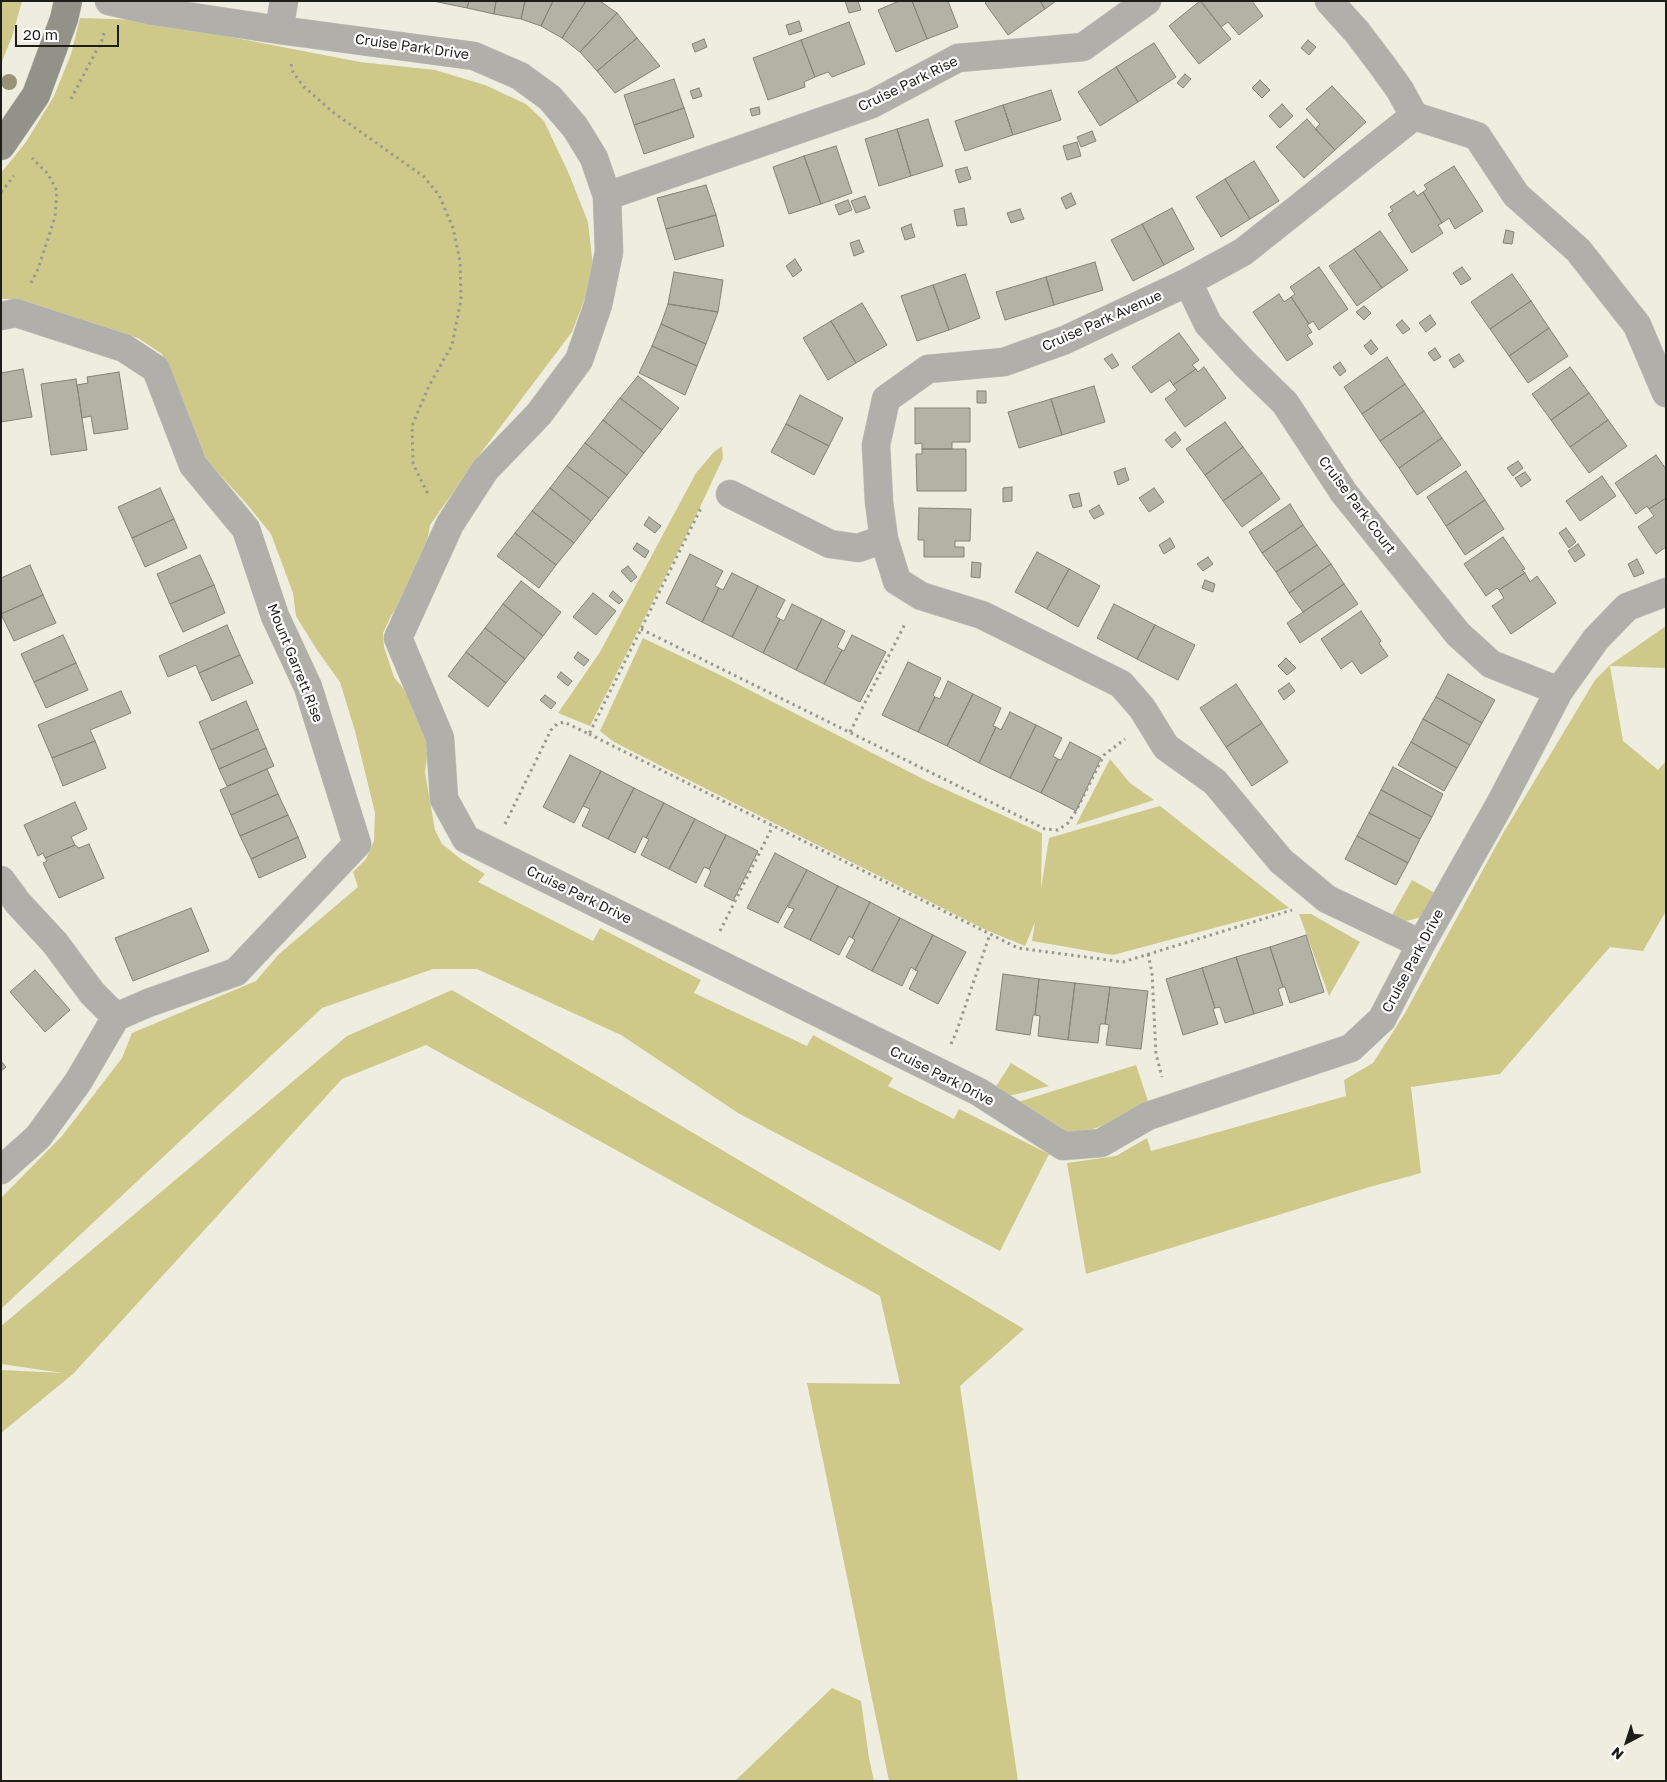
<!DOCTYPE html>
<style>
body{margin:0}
#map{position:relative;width:1667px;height:1782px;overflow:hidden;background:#eeede0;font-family:"Golos Text",sans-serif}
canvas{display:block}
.frame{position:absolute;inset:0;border:2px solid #1e1e19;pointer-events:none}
.north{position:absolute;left:1602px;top:1717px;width:50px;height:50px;-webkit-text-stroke:4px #fff;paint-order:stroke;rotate:220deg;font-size:14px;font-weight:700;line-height:20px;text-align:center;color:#1e1e19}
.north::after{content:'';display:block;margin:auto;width:18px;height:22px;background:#1e1e19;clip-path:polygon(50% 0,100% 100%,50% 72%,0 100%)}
.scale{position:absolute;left:15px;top:25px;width:104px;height:22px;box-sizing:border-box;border:2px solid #1e1e19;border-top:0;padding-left:6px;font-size:15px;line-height:18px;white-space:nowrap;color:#1e1e19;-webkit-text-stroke:4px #fff;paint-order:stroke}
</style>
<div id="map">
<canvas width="1667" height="1782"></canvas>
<div class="frame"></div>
<div class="north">N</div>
<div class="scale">20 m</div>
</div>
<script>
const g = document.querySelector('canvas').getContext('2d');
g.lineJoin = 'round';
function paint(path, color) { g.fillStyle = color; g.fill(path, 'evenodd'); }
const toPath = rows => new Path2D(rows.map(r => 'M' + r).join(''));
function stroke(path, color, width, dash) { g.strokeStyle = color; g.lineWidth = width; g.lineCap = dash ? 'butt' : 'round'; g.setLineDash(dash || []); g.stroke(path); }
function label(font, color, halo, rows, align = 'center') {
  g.font = font + ' "Golos Text",sans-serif'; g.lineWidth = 4.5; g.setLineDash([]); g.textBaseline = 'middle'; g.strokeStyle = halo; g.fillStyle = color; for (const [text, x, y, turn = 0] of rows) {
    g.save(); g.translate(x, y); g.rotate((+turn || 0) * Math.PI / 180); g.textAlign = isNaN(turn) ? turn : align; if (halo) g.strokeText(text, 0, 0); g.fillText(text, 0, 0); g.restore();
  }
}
const green = toPath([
 [1,1,22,1,12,37,1,64],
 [80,18,143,20,360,62,435,70,485,85,526,104,544,121,569,174,588,222,594,275,572,332,480,454,430,525,424,559,413,585,391,616,383,633,384,647,394,677,426,717,429,743,425,772,435,830,442,844,462,860,485,874,478,882,593,941,600,928,701,980,694,993,807,1046,813,1035,893,1078,888,1086,954,1119,959,1109,1049,1154,1000,1251,738,1113,621,1035,477,969,433,969,322,1008,1,1309,1,1198,62,1136,122,1058,132,1033,256,981,279,954,358,887,353,872,366,859,374,841,375,813,355,731,340,682,317,650,296,616,293,593,271,534,246,503,200,453,188,418,162,354,138,338,55,315,8,299,1,299,1,173,26,142,54,96,71,54],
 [722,446,723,458,695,518,590,726,558,713,600,652,696,473,713,453],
 [1666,626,1666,668,1610,666,1623,741,1658,770,1666,761,1666,911,1643,951,1610,947,1500,1074,1411,1087,1421,1173,1366,1188,1086,1274,1067,1163,1116,1156,1147,1138,1151,1151,1346,1096,1344,1080,1373,1063,1405,1013,1502,835,1595,680,1610,665],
 [643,638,724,677,927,781,1042,833,1041,889,1049,838,1160,806,1289,908,1113,955,1032,941,1035,922,1025,946,986,930,663,767,614,742,600,731],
 [1110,759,1130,783,1154,800,1076,825],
 [1412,880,1435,893,1422,917,1406,921,1391,917],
 [1299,914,1311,914,1360,942,1329,996],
 [452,990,1024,1329,960,1386,1018,1781,889,1781,807,1383,900,1384,880,1296,426,1045,342,1079,73,1374,1,1433,1,1370,63,1373,1,1364,1,1326,347,1036],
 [1011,1063,1049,1086,1009,1096,995,1088],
 [1136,1065,1151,1110,1071,1136,1015,1103],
 [832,1688,861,1701,869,1758,874,1781,735,1781]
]);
const building = toPath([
 [433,1,469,1,467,8,433,1],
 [469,1,496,1,494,14,467,8,469,1],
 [496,1,525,1,521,19,494,14,496,1],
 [525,1,553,1,541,26,521,19,525,1],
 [553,1,586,1,562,38,541,26,553,1],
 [586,1,600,1,617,13,580,52,562,38,586,1],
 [845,1,858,1,861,10,849,13,845,1],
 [899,1,912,1,927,39,896,52,878,10,899,1],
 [912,1,948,1,958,27,927,39,912,1],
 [987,1,1040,1,1045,9,1008,35,985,3,987,1],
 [1040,1,1056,1,1045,9,1040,1],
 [1200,1,1231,39,1199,64,1169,26,1200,1],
 [1201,1,1252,1,1263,16,1239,35,1228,22,1221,27,1201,1],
 [617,13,637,38,597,71,580,52,617,13],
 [799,21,802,31,789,35,786,25,799,21],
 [849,22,865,64,832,77,828,72,815,77,801,40,849,22],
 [637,38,660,66,615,93,597,71,637,38],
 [704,39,707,47,695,52,692,44,704,39],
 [801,40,815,77,804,82,805,87,768,100,753,58,801,40],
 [1308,40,1316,47,1309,55,1301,48,1308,40],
 [1154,43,1176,77,1138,102,1116,67,1154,43],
 [1116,67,1138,102,1100,126,1078,92,1116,67],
 [1185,74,1191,79,1183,88,1177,83,1185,74],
 [674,79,684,108,634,125,624,95,674,79],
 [1260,80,1270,90,1262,98,1252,88,1260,80],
 [1332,86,1366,122,1335,150,1315,129,1320,124,1306,109,1332,86],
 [699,88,702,96,693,99,690,91,699,88],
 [1051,90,1061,120,1013,135,1003,105,1051,90],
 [1282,104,1293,116,1280,128,1269,116,1282,104],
 [1003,105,1013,135,965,151,955,121,1003,105],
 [759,107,760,114,752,116,750,109,759,107],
 [684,108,694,137,644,154,634,125,684,108],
 [928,119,943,166,911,176,897,129,928,119],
 [1307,119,1335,150,1304,178,1276,147,1307,119],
 [897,129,911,176,879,186,865,139,897,129],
 [1092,131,1096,141,1081,147,1077,137,1092,131],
 [1077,142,1081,156,1067,160,1063,146,1077,142],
 [836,146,852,193,821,204,804,156,836,146],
 [804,156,821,204,789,214,773,167,804,156],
 [1254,161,1279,201,1250,219,1225,179,1254,161],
 [1454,166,1483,211,1455,229,1449,218,1442,223,1423,192,1427,189,1424,185,1454,166],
 [967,167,971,179,959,183,955,170,967,167],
 [1225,179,1250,219,1221,237,1196,197,1225,179],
 [706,185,716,215,666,229,657,198,706,185],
 [1414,191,1417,196,1423,192,1442,223,1438,225,1443,233,1412,253,1388,214,1393,211,1390,207,1414,191],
 [1071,193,1076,204,1066,209,1061,198,1071,193],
 [865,196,870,208,856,213,851,201,865,196],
 [848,200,852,210,839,215,835,205,848,200],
 [964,208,967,225,957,226,954,210,964,208],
 [1172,208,1194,249,1164,265,1142,224,1172,208],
 [1020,209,1024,219,1011,223,1007,213,1020,209],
 [716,215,724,246,675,260,666,229,716,215],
 [911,224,915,237,905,240,901,228,911,224],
 [1142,224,1164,265,1133,281,1111,240,1142,224],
 [1506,230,1514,232,1512,244,1503,243,1506,230],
 [1380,231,1408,270,1382,288,1354,249,1380,231],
 [859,240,864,252,854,256,850,243,859,240],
 [1354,249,1382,288,1357,306,1329,266,1354,249],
 [795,259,802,270,793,277,786,266,795,259],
 [1095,262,1103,290,1054,305,1046,277,1095,262],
 [1319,267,1348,309,1319,330,1313,321,1309,324,1291,297,1295,294,1290,287,1319,267],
 [1462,267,1471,279,1461,285,1453,273,1462,267],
 [674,272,723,280,718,312,668,304,674,272],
 [965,274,980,318,949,330,933,285,965,274],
 [1512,274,1531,301,1490,329,1471,302,1512,274],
 [1046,277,1054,305,1005,320,996,292,1046,277],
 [933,285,949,330,917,341,901,296,933,285],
 [1279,294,1284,302,1291,297,1309,324,1307,325,1312,332,1307,335,1313,344,1287,361,1253,312,1279,294],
 [1531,301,1549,328,1509,356,1490,329,1531,301],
 [862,303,887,345,856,363,831,321,862,303],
 [668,304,718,312,706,344,661,324,668,304],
 [1364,306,1371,313,1364,320,1356,312,1364,306],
 [1430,315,1436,324,1426,332,1419,323,1430,315],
 [1402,320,1410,329,1403,334,1396,325,1402,320],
 [831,321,856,363,828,380,803,338,831,321],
 [661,324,706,344,697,366,652,346,661,324],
 [1549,328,1568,356,1528,383,1509,356,1549,328],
 [1179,333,1199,360,1192,365,1196,369,1173,385,1170,380,1151,393,1132,367,1179,333],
 [1371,340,1378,349,1371,355,1364,346,1371,340],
 [652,346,697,366,685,395,639,373,652,346],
 [1435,348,1441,357,1434,361,1428,353,1435,348],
 [1112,354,1119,365,1112,369,1104,359,1112,354],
 [1459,354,1464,361,1454,368,1449,360,1459,354],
 [1387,357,1405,384,1362,414,1344,387,1387,357],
 [1340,362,1346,371,1340,376,1333,367,1340,362],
 [1204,367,1226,398,1185,427,1165,399,1177,390,1173,385,1196,369,1198,372,1204,367],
 [1570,367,1589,393,1551,420,1532,394,1570,367],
 [23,369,32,417,1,422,1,373,23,369],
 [119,372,128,429,94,434,91,416,82,418,77,385,88,383,87,377,119,372],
 [638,376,679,408,662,430,620,398,638,376],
 [76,379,87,450,51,455,41,384,76,379],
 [1405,384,1424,411,1380,441,1362,414,1405,384],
 [1094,386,1105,422,1062,435,1051,399,1094,386],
 [977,391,986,391,986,403,977,403,977,391],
 [1589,393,1608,420,1570,447,1551,420,1589,393],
 [800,395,843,418,829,446,786,424,800,395],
 [620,398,662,430,644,453,603,420,620,398],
 [1051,399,1062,435,1019,448,1008,412,1051,399],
 [915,408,970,408,970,442,952,442,952,449,922,449,922,443,915,444,915,408],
 [1424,411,1442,438,1399,468,1380,441,1424,411],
 [603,420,644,453,627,475,585,443,603,420],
 [1608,420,1627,446,1589,473,1570,447,1608,420],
 [1225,422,1243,447,1205,475,1186,449,1225,422],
 [786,424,829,446,814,475,771,452,786,424],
 [1175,432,1181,440,1172,448,1165,440,1175,432],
 [1442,438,1461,465,1417,495,1399,468,1442,438],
 [585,443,627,475,609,498,567,466,585,443],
 [1243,447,1262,473,1223,501,1205,475,1243,447],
 [922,449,966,449,966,491,917,491,916,454,922,454,922,449],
 [1656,455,1666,469,1666,498,1649,509,1647,506,1636,514,1615,483,1656,455],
 [1518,461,1523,468,1513,476,1507,468,1518,461],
 [567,466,609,498,591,521,550,488,567,466],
 [1125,468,1129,480,1118,485,1114,472,1125,468],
 [1466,471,1485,500,1446,526,1427,497,1466,471],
 [1525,472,1531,480,1521,487,1515,478,1525,472],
 [1262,473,1280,499,1242,527,1223,501,1262,473],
 [1602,476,1616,496,1580,521,1566,501,1602,476],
 [1012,487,1012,501,1003,502,1003,488,1012,487],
 [160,488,174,519,132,538,118,507,160,488],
 [550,488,591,521,574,543,532,511,550,488],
 [1154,488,1164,502,1149,512,1139,498,1154,488],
 [1079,493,1082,506,1073,508,1069,495,1079,493],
 [1666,498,1666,547,1656,554,1638,527,1654,516,1649,509,1666,498],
 [1485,500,1504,529,1465,555,1446,526,1485,500],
 [1290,504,1303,525,1262,553,1249,532,1290,504],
 [1099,505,1104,514,1094,519,1089,511,1099,505],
 [919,508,971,509,970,541,955,541,955,547,964,547,964,557,924,557,924,540,918,540,919,508],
 [532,511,574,543,556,565,515,533,532,511],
 [649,517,661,526,655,533,644,525,649,517],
 [174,519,187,548,145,567,132,538,174,519],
 [1303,525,1317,545,1276,572,1262,553,1303,525],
 [1566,528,1576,542,1569,548,1559,533,1566,528],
 [515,533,556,565,539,588,497,556,515,533],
 [1503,537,1525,569,1522,570,1525,573,1499,590,1497,588,1486,596,1464,564,1503,537],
 [1170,538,1175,547,1164,554,1159,545,1170,538],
 [637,543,649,551,645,558,633,549,637,543],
 [1578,544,1585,555,1575,562,1568,551,1578,544],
 [1317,545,1331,564,1289,593,1276,572,1317,545],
 [1037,552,1069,569,1047,609,1015,592,1037,552],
 [690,554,723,571,715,586,719,588,702,622,666,603,690,554],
 [200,555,214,585,170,604,157,574,200,555],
 [1208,557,1213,564,1203,571,1197,564,1208,557],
 [1637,559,1644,573,1634,577,1628,564,1637,559],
 [972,562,981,563,980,578,971,577,972,562],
 [1331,564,1344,584,1303,612,1289,593,1331,564],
 [30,565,43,595,1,614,1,578,30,565],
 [628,566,637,577,631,582,621,571,628,566],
 [1069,569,1100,586,1078,627,1047,609,1069,569],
 [732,573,758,586,732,637,702,622,719,588,723,590,732,573],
 [1525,573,1530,582,1537,576,1556,603,1511,634,1492,606,1504,598,1499,590,1525,573],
 [1205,580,1215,584,1213,592,1202,588,1205,580],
 [521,581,561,612,543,636,503,604,521,581],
 [1344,584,1358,604,1300,643,1287,623,1344,584],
 [214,585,225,613,183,632,170,604,214,585],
 [758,586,785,600,776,617,780,619,763,653,732,637,758,586],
 [613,591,623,600,619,604,609,596,613,591],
 [593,593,616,611,596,635,573,617,593,593],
 [43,595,56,623,14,641,1,614,43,595],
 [503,604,543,636,525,659,485,628,503,604],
 [792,604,822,619,796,670,763,653,780,619,784,621,792,604],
 [1114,604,1155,625,1137,659,1097,638,1114,604],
 [1361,611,1381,641,1379,643,1388,656,1361,674,1352,661,1341,669,1321,639,1361,611],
 [822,619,845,631,837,647,842,650,824,684,796,670,822,619],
 [227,625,240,655,199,673,196,665,168,677,159,656,227,625],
 [1155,625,1195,645,1178,680,1137,659,1155,625],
 [485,628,525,659,506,683,466,652,485,628],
 [63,635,76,663,34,682,21,654,63,635],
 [852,635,886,652,860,702,824,684,842,650,844,651,852,635],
 [466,652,506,683,488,707,448,676,466,652],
 [578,652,589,660,584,666,574,658,578,652],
 [240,655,253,683,212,701,199,673,240,655],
 [1286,658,1296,668,1287,675,1278,666,1286,658],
 [908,662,941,678,933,695,935,697,918,732,882,715,908,662],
 [76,663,88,690,46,708,34,682,76,663],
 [561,672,572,681,568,686,557,677,561,672],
 [1448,674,1495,700,1482,723,1436,697,1448,674],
 [948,681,973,694,947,746,918,732,935,697,940,699,948,681],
 [1289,683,1295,691,1284,700,1278,691,1289,683],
 [1236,684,1262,723,1226,747,1200,708,1236,684],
 [121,691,131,713,90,730,95,741,52,758,38,725,121,691],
 [973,694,1001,708,993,726,996,727,979,763,947,746,973,694],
 [545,695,556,703,551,709,540,700,545,695],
 [1436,697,1482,723,1470,745,1423,719,1436,697],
 [246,701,258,729,211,750,199,722,246,701],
 [1010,712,1036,725,1010,778,979,763,996,727,1001,730,1010,712],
 [1423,719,1470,745,1457,768,1411,742,1423,719],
 [1262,723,1288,762,1252,786,1226,747,1262,723],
 [1036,725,1062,738,1053,756,1058,759,1041,793,1010,778,1036,725],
 [258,729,266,748,219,769,211,750,258,729],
 [95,741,106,768,63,786,52,758,95,741],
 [1070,742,1101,758,1076,811,1041,793,1058,759,1061,760,1070,742],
 [1411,742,1457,768,1444,791,1398,765,1411,742],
 [266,748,274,766,227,786,219,769,266,748],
 [570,755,601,771,574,823,543,807,570,755],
 [1393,767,1443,794,1432,817,1381,790,1393,767],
 [267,769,278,794,231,815,220,790,267,769],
 [601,771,634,788,608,839,582,826,590,809,583,806,601,771],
 [634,788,664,803,646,838,643,836,635,853,608,839,634,788],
 [1381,790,1432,817,1420,839,1369,813,1381,790],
 [278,794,288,815,240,836,231,815,278,794],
 [75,802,87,829,71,837,75,845,45,858,43,853,38,856,24,825,75,802],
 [664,803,695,819,669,869,641,855,649,839,646,838,664,803],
 [1369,813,1420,839,1408,863,1357,836,1369,813],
 [288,815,298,837,251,859,240,836,288,815],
 [695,819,726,835,709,869,704,867,696,883,669,869,695,819],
 [726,835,758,851,733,901,704,886,711,871,709,869,726,835],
 [1357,836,1408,863,1396,885,1345,859,1357,836],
 [298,837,306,857,259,878,251,859,298,837],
 [89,844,104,878,59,898,43,863,47,861,45,858,75,845,79,848,89,844],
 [775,853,807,870,778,923,747,908,775,853],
 [807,870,838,886,810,940,784,927,794,909,788,907,807,870],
 [838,886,870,902,852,938,849,936,839,955,810,940,838,886],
 [870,902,900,918,872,971,846,957,855,940,852,938,870,902],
 [191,908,209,951,133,981,115,938,191,908],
 [900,918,933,935,915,970,911,967,902,986,872,971,900,918],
 [933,935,966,952,938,1004,909,989,918,971,915,970,933,935],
 [1306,935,1324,992,1290,1003,1285,987,1283,987,1270,947,1306,935],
 [1270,947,1283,987,1278,989,1283,1005,1254,1014,1236,957,1270,947],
 [1236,957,1254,1014,1225,1023,1220,1007,1215,1008,1202,968,1236,957],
 [1202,968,1215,1008,1213,1009,1218,1024,1183,1035,1166,979,1202,968],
 [35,970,70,1010,45,1032,10,992,35,970],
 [1003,974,1039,979,1035,1015,1033,1015,1030,1035,996,1030,1003,974],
 [1039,979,1075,983,1068,1040,1038,1036,1040,1016,1035,1015,1039,979],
 [1075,983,1110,987,1105,1024,1100,1024,1098,1043,1068,1040,1075,983],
 [1110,987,1148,991,1141,1049,1106,1045,1109,1025,1105,1024,1110,987],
 [1,1061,6,1067,1,1071,1,1061]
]);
const path = toPath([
 [291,64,293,72,303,86,334,113,423,176,439,195,453,228,460,261,461,300,452,345,429,386,412,426,413,464,429,496],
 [71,99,102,40,104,33],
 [1,192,14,176],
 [31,283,38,269,55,217,57,191,48,174,32,158],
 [641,629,1045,829,1058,830,1068,823,1076,811,1104,755,1125,739],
 [850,732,906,622],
 [589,734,1018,948,1123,962,1292,910],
 [505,824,551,730,557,724,564,722,589,734,702,506],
 [720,931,773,826],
 [1148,954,1152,973,1156,1054,1162,1077],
 [951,1044,956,1033,990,934]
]);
const street = toPath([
 [109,1,153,11,279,30,474,56,520,76,550,98,575,127,594,158,607,196,609,252,598,305,579,360,539,414,485,470,450,524,398,638,440,738,444,799,466,839,979,1092,1063,1146,1101,1143,1148,1116,1351,1048,1382,1019,1421,944,1500,804,1559,691,1596,639,1627,607,1666,592],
 [1329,1,1357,32,1382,65,1400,90,1414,116,1477,136,1516,195,1578,250,1637,325,1666,393],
 [279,30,284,1],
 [1414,116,1243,252,1188,282,1065,340,1004,362,928,369,886,399,876,445,879,502,884,539,897,581,921,596,982,615,1121,684,1142,708,1166,747,1215,782,1281,861,1327,899,1421,944],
 [607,196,872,104,958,58,1083,47,1147,1],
 [1188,282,1208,324,1245,364,1285,403,1344,493,1458,634,1491,664,1559,691],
 [1,316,16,313,124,348,156,369,193,465,246,529,275,616,308,687,357,844,236,972,148,1003,116,1017],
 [730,494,830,544,858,548,884,539],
 [1,880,18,903,55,943,92,993,116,1017,78,1082,38,1137,1,1170]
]);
const secondary = toPath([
 [1,146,36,95,64,19,68,1]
]);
const trees = [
 [9,82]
];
const streetNames = [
 ["Cruise Park Drive",412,47,8],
 ["Cruise Park Rise",908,84,-26],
 ["Cruise Park Avenue",1102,321,-24],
 ["Cruise Park Court",1357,505,53],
 ["Mount Garrett Rise",295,663,68],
 ["Cruise Park Drive",579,895,26],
 ["Cruise Park Drive",1413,961,-62],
 ["Cruise Park Drive",942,1076,27]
];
paint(green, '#cec989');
paint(building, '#b2b2a5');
stroke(building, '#848377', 1);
stroke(street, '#c9c8bc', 29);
stroke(secondary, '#c9c8bc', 29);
stroke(path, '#99998f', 3, [2.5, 4]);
stroke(street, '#b0afaa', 28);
stroke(secondary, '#929289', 28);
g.fillStyle = '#969376';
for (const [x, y] of trees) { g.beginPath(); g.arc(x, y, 8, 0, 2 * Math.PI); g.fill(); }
label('14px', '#1e1e19', '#fff', streetNames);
</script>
